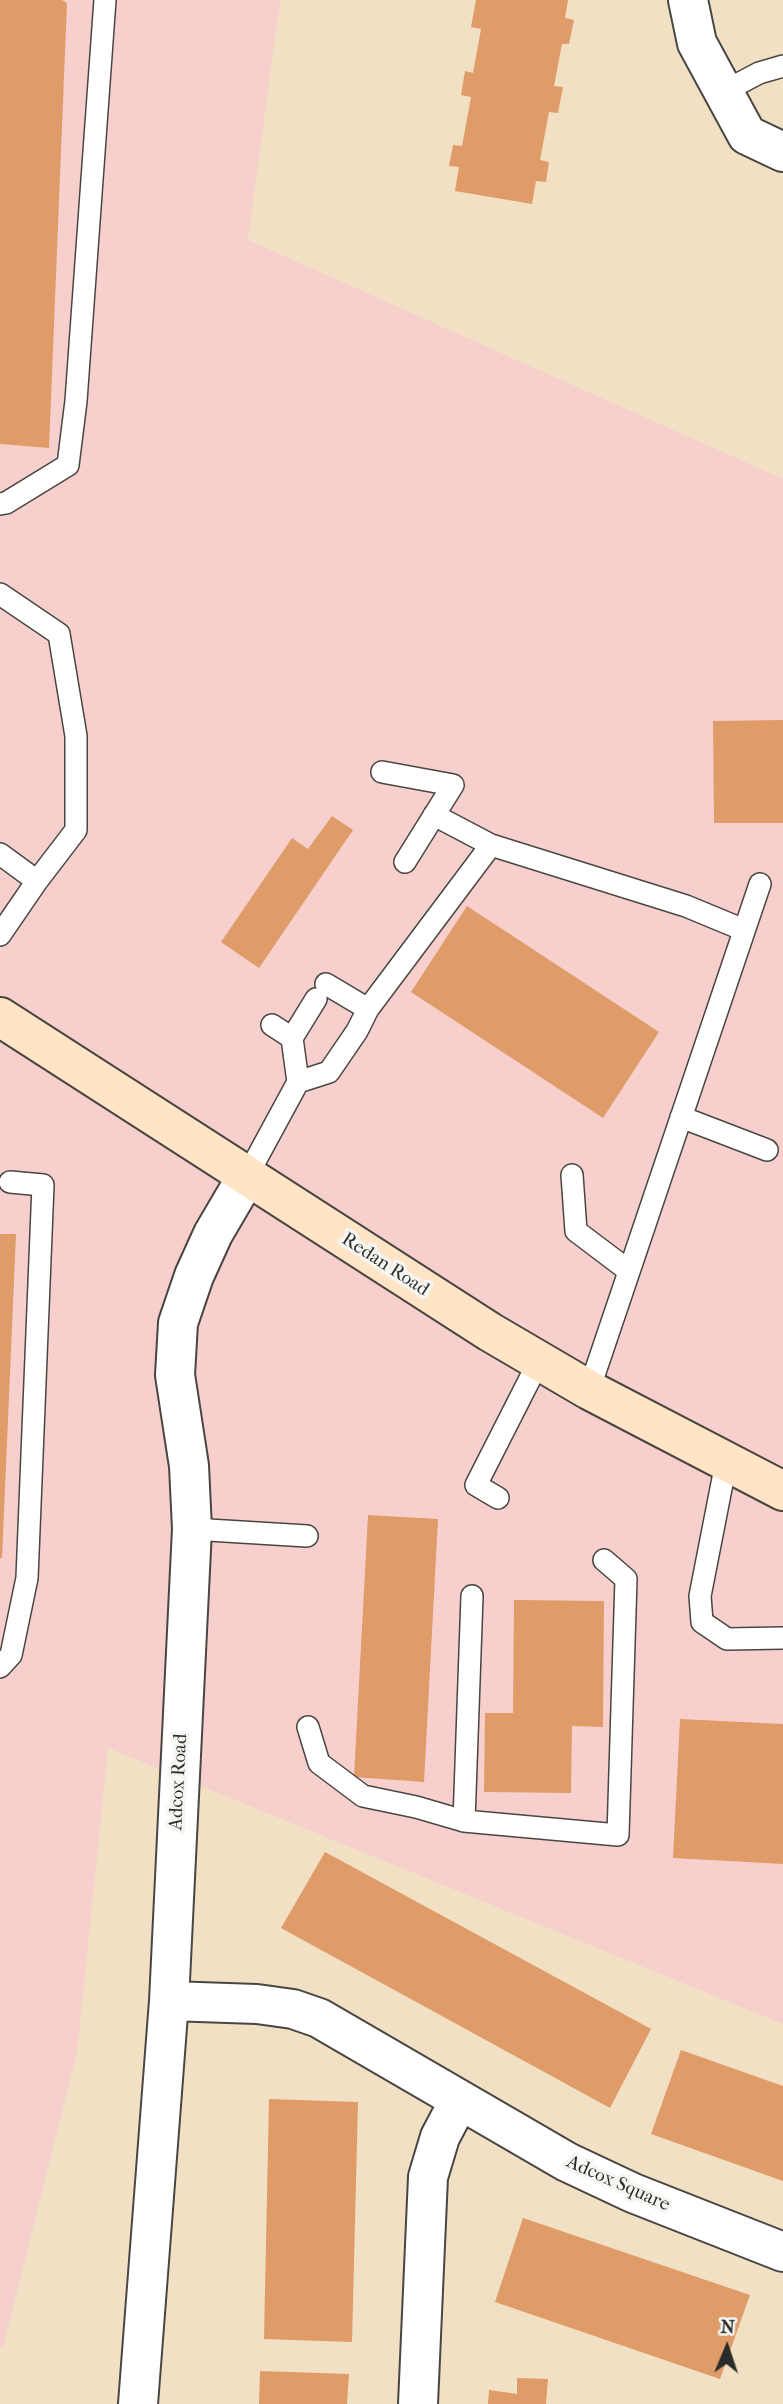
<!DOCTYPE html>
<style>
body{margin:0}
#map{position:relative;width:783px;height:2404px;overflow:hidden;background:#f1e0c4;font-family:"IM FELL French Canon",serif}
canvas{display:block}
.north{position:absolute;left:692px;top:2313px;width:70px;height:70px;-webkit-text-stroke:5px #f6f6f2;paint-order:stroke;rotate:2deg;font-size:19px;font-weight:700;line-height:28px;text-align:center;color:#2b2b2b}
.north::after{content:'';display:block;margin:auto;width:24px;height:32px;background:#2b2b2b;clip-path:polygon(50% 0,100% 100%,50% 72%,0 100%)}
</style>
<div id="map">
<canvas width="783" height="2404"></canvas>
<div class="north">N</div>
</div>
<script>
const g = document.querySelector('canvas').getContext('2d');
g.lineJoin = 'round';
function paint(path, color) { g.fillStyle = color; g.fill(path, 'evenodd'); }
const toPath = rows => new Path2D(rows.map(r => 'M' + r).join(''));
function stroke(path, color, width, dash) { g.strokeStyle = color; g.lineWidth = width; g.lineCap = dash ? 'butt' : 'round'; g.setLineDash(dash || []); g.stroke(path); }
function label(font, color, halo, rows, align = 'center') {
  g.font = font + ' "IM FELL French Canon",serif'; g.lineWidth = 7; g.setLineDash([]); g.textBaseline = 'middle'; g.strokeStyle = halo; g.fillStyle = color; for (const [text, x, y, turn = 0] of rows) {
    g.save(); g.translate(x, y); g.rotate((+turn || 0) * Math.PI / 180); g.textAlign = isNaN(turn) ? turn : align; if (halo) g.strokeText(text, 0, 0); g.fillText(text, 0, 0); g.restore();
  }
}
const built = toPath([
 [0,0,280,0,248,240,783,479,783,2024,108,1748,77,2053,3,2347,0,2348]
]);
const building = toPath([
 [0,0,62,0,67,3,49,448,0,444],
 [476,0,568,0,565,18,574,20,569,44,562,44,554,86,563,87,558,113,549,112,540,160,549,162,546,182,536,181,532,204,455,191,459,167,449,166,453,145,462,146,471,97,461,95,465,71,473,73,481,29,471,27],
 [783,720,783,823,714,823,713,721],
 [332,816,353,830,259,968,221,942,292,838,308,849],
 [467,906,659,1032,603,1118,411,992],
 [0,1234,16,1234,2,1558,0,1558],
 [368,1515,438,1519,424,1782,354,1777],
 [514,1600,604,1601,603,1727,572,1726,571,1793,484,1792,485,1713,513,1713],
 [680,1719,783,1724,783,1864,673,1858],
 [325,1852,651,2029,610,2108,281,1928],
 [681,2050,783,2086,783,2181,651,2134],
 [269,2099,358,2102,352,2342,264,2339],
 [523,2218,750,2295,720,2379,495,2302],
 [260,2371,349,2374,347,2404,259,2404],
 [517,2378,548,2379,546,2404,488,2404,489,2390,517,2394]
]);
const lane = toPath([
 [723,92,759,73,783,66],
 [0,504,6,503,68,465,76,401,105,0],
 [0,594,59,634,76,736,76,830,37,881,0,935],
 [382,772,453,785,405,862],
 [434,815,491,845],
 [0,854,37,881],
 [368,1009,491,845,686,906,744,930],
 [272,1025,292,1038],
 [298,1082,292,1038,316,999],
 [681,1117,767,1150],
 [572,1175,576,1231,629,1271],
 [247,1176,298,1082,329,1072,357,1031,368,1009,326,984],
 [589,1390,760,884],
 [726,1463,700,1596,702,1622,727,1639,783,1638],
 [498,1498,476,1485,539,1361],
 [192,1529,307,1536],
 [0,1667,11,1655,27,1578,43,1185,10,1182],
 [308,1727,319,1763,363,1796,416,1807,464,1821,618,1835,626,1579,604,1560],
 [464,1821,472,1596]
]);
const street = toPath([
 [688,0,697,43,747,135,783,152],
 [169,2001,257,2004,293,2009,319,2018,567,2162,633,2193,783,2252],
 [138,2404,169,2001,192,1529,189,1466,175,1375,178,1323,194,1276,213,1234,247,1176],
 [418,2404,428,2177,440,2137,459,2101]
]);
const secondary = toPath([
 [0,1017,490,1332,589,1390,783,1491]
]);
const streetNames = [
 ["Redan Road",385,1265,33],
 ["Adcox Road",179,1782,-87],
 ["Adcox Square",618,2184,24]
];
paint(built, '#f7d0ce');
paint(building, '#df9b68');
stroke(lane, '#494642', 24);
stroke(street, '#494642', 42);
stroke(secondary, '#494642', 42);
stroke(lane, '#fff', 21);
stroke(street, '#fff', 38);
stroke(secondary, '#ffe4c6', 38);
label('19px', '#2b2b2b', '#f6f6f2', streetNames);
</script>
